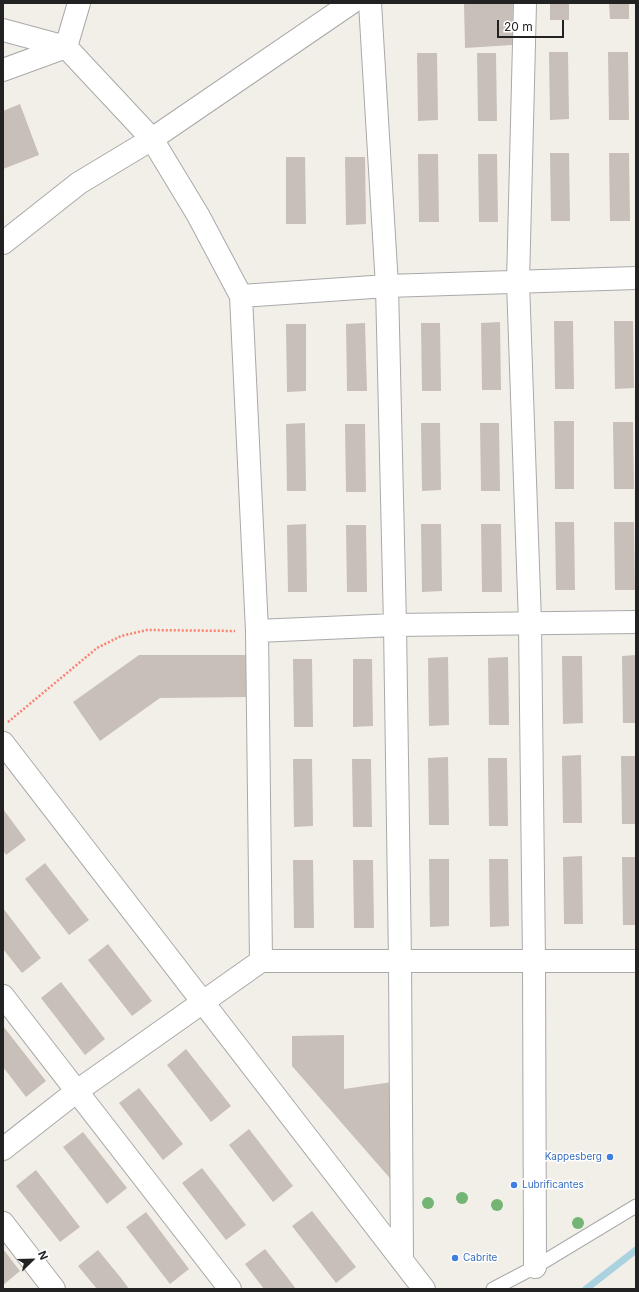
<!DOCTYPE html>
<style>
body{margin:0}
#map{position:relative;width:639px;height:1292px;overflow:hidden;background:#f2efe9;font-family:Inter,sans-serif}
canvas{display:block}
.frame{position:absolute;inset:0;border:4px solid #222;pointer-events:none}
.north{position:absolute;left:12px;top:1240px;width:40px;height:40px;-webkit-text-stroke:3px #fff;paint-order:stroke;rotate:67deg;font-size:11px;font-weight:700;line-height:16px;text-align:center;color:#222}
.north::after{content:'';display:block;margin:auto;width:14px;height:18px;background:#222;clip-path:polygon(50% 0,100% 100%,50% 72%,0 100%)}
.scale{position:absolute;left:497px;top:20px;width:67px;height:18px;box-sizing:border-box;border:2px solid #222;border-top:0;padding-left:5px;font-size:12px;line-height:14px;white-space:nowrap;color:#222;-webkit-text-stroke:3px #fff;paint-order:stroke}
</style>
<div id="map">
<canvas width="639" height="1292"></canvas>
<div class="frame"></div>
<div class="north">N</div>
<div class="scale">20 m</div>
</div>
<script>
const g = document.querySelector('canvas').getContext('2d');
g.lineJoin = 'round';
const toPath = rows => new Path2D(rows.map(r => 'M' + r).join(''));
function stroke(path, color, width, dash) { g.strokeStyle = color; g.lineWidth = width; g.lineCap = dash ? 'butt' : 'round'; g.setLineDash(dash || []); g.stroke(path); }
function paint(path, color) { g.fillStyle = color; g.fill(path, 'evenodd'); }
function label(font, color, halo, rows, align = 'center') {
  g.font = font + ' Inter,sans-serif'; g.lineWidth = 3; g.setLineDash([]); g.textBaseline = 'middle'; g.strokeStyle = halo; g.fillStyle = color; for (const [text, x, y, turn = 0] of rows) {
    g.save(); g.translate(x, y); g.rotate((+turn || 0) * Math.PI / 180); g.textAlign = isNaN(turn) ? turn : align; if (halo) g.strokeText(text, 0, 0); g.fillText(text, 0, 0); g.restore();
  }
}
const stream = toPath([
 [586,1289,636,1250]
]);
const building = toPath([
 [464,3,513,3,512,45,465,48],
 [550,3,569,3,569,20,550,20],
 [609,3,629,3,629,19,610,19],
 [549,52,568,52,569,119,550,120],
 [608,52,628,52,629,120,609,120],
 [417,53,437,53,438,120,418,121],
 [477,53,496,53,497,121,478,121],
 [20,104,39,155,3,169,3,111],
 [550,153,569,153,570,221,551,221],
 [609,153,629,153,630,221,610,221],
 [418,154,438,154,439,222,419,222],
 [478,154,497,154,498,222,479,222],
 [286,157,305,157,306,224,286,224],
 [345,157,365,157,366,224,346,225],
 [554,321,573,321,574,389,555,389],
 [614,321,633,321,634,388,615,389],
 [500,322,501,390,482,390,481,323],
 [365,323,367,391,347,391,346,324],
 [421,323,440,323,441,391,422,391],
 [286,324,306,324,306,391,287,392],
 [554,421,574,421,574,489,555,489],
 [613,422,633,422,634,489,614,489],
 [305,423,306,491,287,491,286,424],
 [421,423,440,423,441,490,422,491],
 [480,423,499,423,500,491,481,491],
 [345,424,365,424,366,492,346,492],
 [555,522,574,522,575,590,556,590],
 [614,522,634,522,635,590,615,590],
 [306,524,307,592,288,592,287,525],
 [421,524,441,524,442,591,422,592],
 [481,524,501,524,502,592,482,592],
 [346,525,366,525,367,592,347,592],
 [139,655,250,655,251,697,160,698,100,741,73,702],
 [636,655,636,723,623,723,622,656],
 [562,656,582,656,583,723,563,724],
 [448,657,449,725,429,726,428,658],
 [508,657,509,725,489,725,488,658],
 [293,659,312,659,313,727,294,727],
 [353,659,372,659,373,726,353,727],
 [581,755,582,823,563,823,562,756],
 [621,756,636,756,636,824,622,824],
 [448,757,449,825,429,825,428,758],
 [488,758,507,758,508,826,489,826],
 [293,759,312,759,313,826,294,827],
 [352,759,371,759,372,827,353,827],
 [3,809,26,840,6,855,3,850],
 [582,856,583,924,564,924,563,857],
 [622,857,636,857,636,925,623,925],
 [429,859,449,859,449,926,430,927],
 [489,859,508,859,509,926,490,927],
 [293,860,313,860,314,928,294,928],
 [353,860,373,860,374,928,354,928],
 [45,863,89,920,69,935,25,879],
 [3,908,41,958,22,973,3,949],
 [108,944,152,1001,132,1016,88,960],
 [61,982,105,1039,85,1055,41,998],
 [3,1026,46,1081,26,1097,3,1067],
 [344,1035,344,1089,392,1082,395,1184,292,1066,292,1036],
 [186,1049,231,1106,211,1122,167,1065],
 [139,1088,183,1144,163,1160,119,1103],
 [249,1129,293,1186,273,1202,229,1145],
 [83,1132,127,1188,107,1204,63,1147],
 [202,1168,246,1225,226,1240,182,1183],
 [36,1170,80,1227,60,1242,16,1186],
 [312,1211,356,1267,336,1283,292,1226],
 [146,1212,189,1269,170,1284,126,1227],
 [3,1249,20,1271,3,1285],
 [265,1249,287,1277,296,1289,264,1289,245,1264],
 [98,1250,121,1278,129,1289,97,1289,78,1266]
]);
const path = toPath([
 [8,722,97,648,121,636,147,630,235,631]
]);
const service = toPath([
 [493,1289,535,1267,636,1206]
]);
const minor = toPath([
 [370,3,387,286,395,625,400,961,402,1260],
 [525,3,518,282,530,623,534,961,535,1267],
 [3,30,66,47,152,139,198,215,241,296,257,631,261,961,77,1091,3,1149],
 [3,70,66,47,79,3],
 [3,243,79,183,152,139,351,3],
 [241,296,387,286,636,278],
 [257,631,395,625,636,622],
 [261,961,636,961],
 [3,996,230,1289],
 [3,1223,54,1289]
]);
const tertiary = toPath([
 [3,743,424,1289]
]);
const trees = [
 [462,1198],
 [428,1203],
 [497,1205],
 [578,1223]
];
const markers = [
 [610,1157,4,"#3f7fe0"],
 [514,1185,4,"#3f7fe0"],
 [455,1258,4,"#3f7fe0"]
];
const shopNames = [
 ["Kappesberg",602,1157,"right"],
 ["Lubrificantes",522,1185],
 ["Cabrite",463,1258]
];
stroke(stream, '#aad3df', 7);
paint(building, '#c7bfb8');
stroke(service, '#a9a9a9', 15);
stroke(minor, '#a9a9a9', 24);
stroke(tertiary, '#a9a9a9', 24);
stroke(path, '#fa8072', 2.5, [2, 2]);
stroke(service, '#fff', 13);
stroke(minor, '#fff', 22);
stroke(tertiary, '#fff', 22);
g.fillStyle = '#74b475';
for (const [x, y] of trees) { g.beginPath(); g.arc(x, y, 6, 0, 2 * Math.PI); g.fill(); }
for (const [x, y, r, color] of markers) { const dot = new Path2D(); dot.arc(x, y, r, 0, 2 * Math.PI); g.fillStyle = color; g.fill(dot); stroke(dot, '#fff', 1.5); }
label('10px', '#366cbe', '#fff', shopNames, 'left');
</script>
